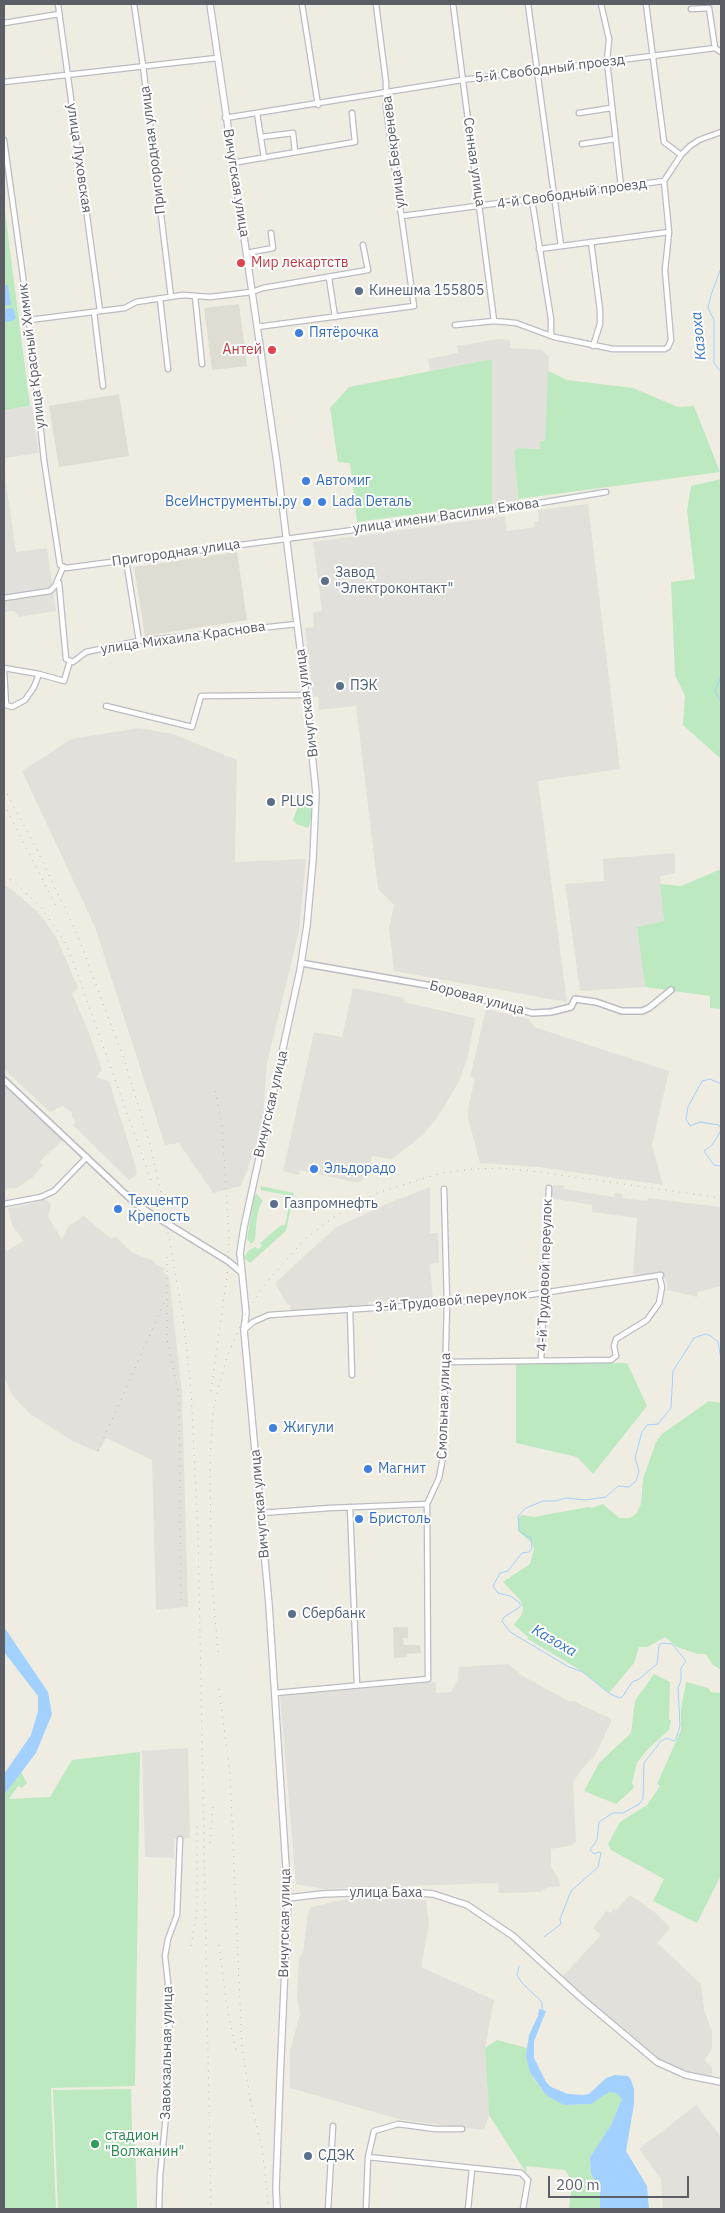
<!DOCTYPE html>
<meta charset="utf-8">
<style>
body{margin:0}
#map{position:relative;width:725px;height:2213px;overflow:hidden;background:#efede2;font-family:"IBM Plex Sans",sans-serif}
canvas{display:block}
.frame{position:absolute;inset:0;border:5px solid #5b5e65;pointer-events:none}
.scale{position:absolute;left:548px;top:2176px;width:141px;height:22px;box-sizing:border-box;border:2px solid #5b5e65;border-top:0;padding-left:6px;font-size:15px;line-height:18px;white-space:nowrap;color:#5b5e65;-webkit-text-stroke:4px #fff;paint-order:stroke}
</style>
<div id="map">
<canvas width="725" height="2213"></canvas>
<div class="frame"></div>
<div class="scale">200 m</div>
</div>
<script>
const g = document.querySelector('canvas').getContext('2d');
g.lineJoin = 'round';
function paint(path, color) { g.fillStyle = color; g.fill(path, 'evenodd'); }
const toPath = rows => new Path2D(rows.map(r => 'M' + r).join(''));
function stroke(path, color, width, dash) { g.strokeStyle = color; g.lineWidth = width; g.lineCap = dash ? 'butt' : 'round'; g.setLineDash(dash || []); g.stroke(path); }
function label(font, color, halo, rows, align = 'center') {
  g.font = font + ' "IBM Plex Sans",sans-serif'; g.lineWidth = 4; g.setLineDash([]); g.textBaseline = 'middle'; g.strokeStyle = halo; g.fillStyle = color; for (const [text, x, y, turn = 0] of rows) {
    g.save(); g.translate(x, y); g.rotate((+turn || 0) * Math.PI / 180); g.textAlign = isNaN(turn) ? turn : align; if (halo) g.strokeText(text, 0, 0); g.fillText(text, 0, 0); g.restore();
  }
}
const industrial = toPath([
 [499,339,510,340,510,348,542,350,549,357,545,442,540,449,518,448,514,451,518,503,492,507,492,359,430,371,428,359,458,353,457,346],
 [32,406,39,453,4,458,4,410],
 [4,469,16,552,47,548,56,611,19,617,14,611,4,612],
 [588,504,620,769,538,781,567,1002,394,971,389,928,394,905,378,889,356,706,319,710,318,696,313,697,305,628,314,627,313,613,322,611,313,542,505,516,507,531,535,527,534,522,539,521,538,510],
 [139,728,173,734,237,760,235,862,306,859,299,931,267,1063,262,1132,241,1186,213,1193,179,1143,165,1145,95,927,22,771,71,739],
 [675,853,675,873,660,876,664,921,637,927,645,987,580,991,565,884,604,881,603,859],
 [4,885,11,889,38,912,56,937,68,964,78,988,72,994,88,1030,102,1070,96,1077,109,1081,134,1161,137,1174,129,1180,73,1125,76,1122,72,1117,72,1113,63,1106,50,1112,4,1069],
 [353,988,405,998,403,1002,475,1018,468,1057,459,1081,439,1115,423,1135,392,1159,372,1156,367,1177,358,1183,300,1170,299,1175,283,1171,314,1032,342,1037],
 [486,1009,529,1019,534,1027,669,1071,652,1145,663,1185,538,1167,480,1163,468,1118,468,1109,475,1078,470,1077,472,1069],
 [4,1086,63,1140,40,1161,43,1165,33,1177,17,1188,4,1189],
 [553,1185,564,1186,564,1189,614,1197,615,1193,622,1194,622,1198,647,1201,648,1198,721,1207,721,1286,698,1292,697,1297,667,1290,668,1285,663,1276,633,1274,637,1218,592,1212,592,1205,551,1198],
 [430,1187,430,1233,438,1233,439,1263,430,1264,433,1300,395,1303,394,1300,368,1302,368,1305,291,1311,290,1305,287,1304,275,1283,335,1228,386,1204],
 [44,1199,51,1204,48,1217,62,1239,69,1225,76,1222,83,1215,106,1235,111,1238,116,1237,133,1253,156,1262,155,1264,164,1268,163,1272,169,1276,182,1393,188,1607,156,1610,152,1460,106,1438,98,1452,74,1442,29,1413,12,1395,4,1377,4,1252,24,1241,12,1225,8,1208,39,1202],
 [508,1664,523,1676,570,1702,573,1701,612,1719,596,1754,581,1770,573,1783,576,1841,573,1845,551,1849,551,1867,559,1879,560,1886,546,1888,541,1892,499,1893,498,1883,323,1889,296,1884,280,1696,436,1682,436,1693,451,1692,458,1679,459,1667],
 [188,1748,190,1838,174,1839,174,1858,145,1857,142,1751],
 [630,1895,657,1914,670,1928,657,1943,701,1984,704,2010,712,2032,712,2050,704,2060,712,2067,712,2077,687,2073,658,2059,562,1977,601,1935,593,1928,606,1911,611,1913,613,1909,616,1910],
 [355,1897,426,1900,429,1924,421,1967,494,2000,485,2048,489,2115,484,2130,402,2120,290,2088,290,2051,300,2014,297,1997,299,1959,303,1952,308,1913,311,1907],
 [696,2105,721,2137,721,2209,663,2209,661,2179,639,2149]
]);
const education = toPath([
 [239,304,247,366,212,370,204,308],
 [119,394,129,456,59,467,49,406],
 [237,552,247,620,145,636,134,567],
 [393,1627,408,1627,408,1638,403,1638,404,1645,420,1645,421,1653,407,1654,407,1657,394,1658]
]);
const green = toPath([
 [4,204,30,406,4,410],
 [492,359,492,504,357,522,350,463,338,462,330,408,349,387],
 [548,371,567,380,633,388,678,407,694,406,720,472,518,499,514,451,518,448,540,449,540,441,545,441],
 [721,479,721,759,683,725,685,696,675,675,671,582,695,579,687,511,691,486],
 [302,803,309,804,312,809,310,824,308,828,296,824,293,820,299,804],
 [721,869,721,1009,710,1008,710,996,645,987,637,927,664,921,660,884,681,886],
 [260,1186,294,1193,286,1231,250,1263,244,1258,248,1251,255,1247,258,1249,262,1246,260,1243,280,1226,285,1225,291,1196,261,1190],
 [257,1194,263,1201,260,1205,257,1216,255,1240,251,1244,247,1239,254,1196],
 [627,1363,647,1406,593,1474,577,1457,516,1443,516,1364],
 [709,1401,721,1403,721,1670,712,1664,706,1654,698,1654,677,1647,665,1637,647,1647,639,1647,634,1663,609,1693,580,1670,528,1639,528,1637,514,1625,522,1614,523,1608,520,1600,503,1582,530,1564,534,1549,532,1543,518,1531,518,1518,522,1515,534,1517,588,1507,592,1508,603,1504,619,1518,630,1518,636,1514,641,1504,643,1479,656,1442,662,1434],
 [654,1674,670,1682,669,1719,671,1721,669,1730,647,1750,637,1763,632,1783,634,1788,616,1804,584,1791,599,1763,631,1733,635,1701],
 [686,1682,708,1688,711,1692,721,1693,721,1875,697,1923,653,1901,664,1879,611,1850,608,1844,620,1822,647,1805,660,1786,657,1784,681,1730,681,1709],
 [140,1752,135,2086,51,2088,56,2209,4,2209,4,1795,21,1772,27,1783,22,1788,18,1786,9,1799,50,1797,72,1760],
 [497,2040,527,2048,526,2056,534,2079,543,2091,564,2105,591,2104,609,2092,613,2091,620,2095,622,2099,611,2125,590,2157,591,2174,600,2190,600,2209,569,2209,572,2181,565,2170,526,2166,527,2174,489,2115,485,2048],
 [131,2089,132,2130,135,2130,137,2209,58,2209,53,2090]
]);
const water = toPath([
 [4,285,8,285,11,305,4,306],
 [13,308,16,318,12,321,4,322,4,309],
 [4,1627,48,1692,52,1714,36,1753,4,1795,4,1774,31,1735,38,1711,38,1696,4,1652],
 [539,2009,546,2011,534,2041,534,2058,546,2082,551,2087,568,2094,583,2095,589,2094,606,2078,615,2075,628,2076,631,2080,634,2089,634,2104,626,2151,647,2186,649,2209,600,2209,600,2190,591,2174,590,2157,611,2125,622,2099,616,2093,609,2092,591,2104,564,2105,549,2097,543,2091,530,2072,526,2056,529,2035,538,2016]
]);
const stream = toPath([
 [721,268,711,295,708,308,714,320,714,363,721,372],
 [721,396,721,411],
 [721,676,715,691,721,702],
 [721,1084,710,1079,702,1081,688,1107,686,1119,690,1126,700,1122,719,1125,721,1129,719,1134,712,1145,704,1151,714,1165,721,1166],
 [721,1381,721,1394],
 [544,1937,561,1924,560,1919,571,1891,598,1867,601,1853,599,1852,594,1854,590,1850,597,1840,599,1822,613,1813,623,1813,639,1804,643,1799,644,1763,661,1741,667,1738,674,1741,676,1739,680,1726,678,1688,681,1681,681,1668,686,1661,672,1644,662,1643,659,1645,657,1664,639,1679,632,1682,623,1696,620,1698,610,1694,583,1672,569,1667,510,1632,502,1621,504,1617,520,1607,520,1603,510,1596,498,1593,493,1586,500,1573,508,1571,522,1553,529,1552,532,1548,531,1538,523,1534,519,1530,518,1516,526,1508,543,1501,555,1501,566,1498,585,1500,606,1497,618,1486,629,1487,636,1481,639,1471,635,1458,642,1432,647,1425,658,1424,671,1408,673,1371,694,1338,705,1334,711,1336,718,1342,721,1359],
 [519,1966,517,1975,522,1983,542,2002,542,2010]
]);
const minor = toPath([
 [58,4,100,311],
 [134,4,143,66,171,297],
 [302,4,318,105],
 [453,4,494,321],
 [528,4,561,246],
 [601,4,609,39,607,61,621,187],
 [646,4,664,142,681,155],
 [691,9,709,8,715,48],
 [4,23,59,14],
 [715,48,721,52],
 [4,82,217,58],
 [257,113,264,158],
 [579,113,611,108],
 [225,118,462,80,715,48],
 [261,137,293,133,295,152],
 [4,140,29,320,44,460,60,565,66,568,467,515,606,492],
 [582,144,615,139],
 [232,163,355,142,352,113],
 [532,200,551,319,551,336],
 [402,216,664,181,681,155,690,146,699,140,721,132],
 [591,242,600,310,600,324,593,346],
 [539,249,669,232],
 [247,253,273,248,271,233],
 [329,278,335,317],
 [195,296,202,364],
 [160,299,168,369],
 [94,312,103,386],
 [29,320,125,308,136,302,183,295,210,297,252,292,263,288,368,270,363,245],
 [455,325,494,321,516,323,554,337,613,349,665,349,668,347,671,340,665,270,669,232,664,181],
 [257,327,414,306,386,107,386,82,376,4],
 [126,560,139,641],
 [59,583,66,659,73,662,86,652,139,641,297,624],
 [4,598,50,591,55,586,63,567],
 [4,668,39,674],
 [4,670,6,705,12,707,25,700,34,687,39,674,64,681,70,661],
 [106,706,192,727,201,696,306,695],
 [4,1204,41,1197,54,1191,87,1157],
 [350,1309,352,1375],
 [244,1330,253,1322,269,1315,447,1303,529,1295,661,1275],
 [541,1361,549,1188],
 [445,1362,611,1360,616,1356,614,1346,616,1339,647,1320,659,1303,662,1287,659,1275],
 [350,1507,357,1685],
 [261,1513,330,1508,427,1504],
 [275,1693,428,1679,427,1504,439,1478,443,1457,447,1303,444,1189],
 [368,2157,374,2131,398,2124,435,2129,462,2129],
 [159,2209,160,2176,168,2095,170,2001,165,1956,168,1939,177,1915,180,1839],
 [328,2209,333,2126],
 [366,2209,368,2157,521,2173,528,2180,523,2209],
 [468,2209,472,2169]
]);
const tertiary = toPath([
 [301,963,438,987,532,1013,551,1012,571,1007,575,999,596,1002,622,1011,642,1011,649,1008,671,990],
 [4,1080,137,1205,228,1261,241,1272]
]);
const secondary = toPath([
 [210,4,277,463,306,695,316,793,313,859,307,925,300,970,244,1227,240,1253,246,1313,244,1330,269,1605,288,1898,280,2079,276,2188,277,2209],
 [288,1898,322,1894,401,1891,433,1894,467,1905,513,1936,580,1997,657,2062,686,2075,721,2082]
]);
const rail = toPath([
 [4,788,37,850,77,934,124,1059,149,1141,161,1193,183,1317,191,1390,198,1531,211,2209],
 [4,804,56,906],
 [4,876,14,882,41,907,67,945,152,1183],
 [167,1257,167,1339,179,1397,181,1605],
 [211,1391,227,1276,229,1236,222,1125,214,1085],
 [98,1451,164,1303],
 [218,1652,211,1570,210,1457,213,1412,218,1389,227,1357,246,1313,265,1284,305,1239,331,1219,356,1203,380,1192,441,1173,473,1169,501,1168,539,1172,721,1198],
 [219,1689,230,1774,242,2048,251,2104],
 [210,1843,213,1805],
 [219,1945,226,2001,236,2051],
 [191,1946,197,1910,197,1825],
 [250,2099,262,2148,269,2209]
]);
const markers = [
 [241,263,5,"#e0444e"],
 [359,291,5,"#5c6f8a"],
 [299,333,5,"#3f7fe0"],
 [272,350,5,"#e0444e"],
 [306,481,5,"#3f7fe0"],
 [307,502,5,"#3f7fe0"],
 [322,502,5,"#3f7fe0"],
 [325,581,5,"#5c6f8a"],
 [340,686,5,"#5c6f8a"],
 [271,802,5,"#5c6f8a"],
 [314,1169,5,"#3f7fe0"],
 [274,1204,5,"#5c6f8a"],
 [118,1209,5,"#3f7fe0"],
 [273,1428,5,"#3f7fe0"],
 [368,1469,5,"#3f7fe0"],
 [359,1519,5,"#3f7fe0"],
 [292,1614,5,"#5c6f8a"],
 [95,2144,5,"#2e9e5b"],
 [308,2156,5,"#5c6f8a"]
];
const streetNames = [
 ["5-й Свободный проезд",550,69,-7],
 ["Пригородная улица",153,150,-97],
 ["улица Бекренева",394,152,-97],
 ["улица Луховская",79,158,82],
 ["Сенная улица",474,162,82],
 ["Вичугская улица",236,183,81],
 ["4-й Свободный проезд",572,194,-8],
 ["улица Красный Химик",32,356,-97],
 ["улица имени Василия Ежова",446,516,-8],
 ["Пригородная улица",176,553,-8],
 ["улица Михаила Краснова",183,638,-8],
 ["Вичугская улица",307,703,-97],
 ["Боровая улица",477,998,15],
 ["Вичугская улица",271,1104,-77],
 ["4-й Трудовой переулок",545,1275,-88],
 ["3-й Трудовой переулок",451,1301,-5],
 ["Смольная улица",444,1406,-88],
 ["Вичугская улица",260,1504,-95],
 ["улица Баха",386,1893],
 ["Вичугская улица",285,1923,-89],
 ["Завокзальная улица",167,2053,-89]
];
const healthNames = [
 ["Мир лекартств",251,263],
 ["Антей",262,350,"right"]
];
const serviceNames = [
 ["Кинешма 155805",369,291],
 ["Завод",335,573],
 ["\"Электроконтакт\"",335,589],
 ["ПЭК",350,686],
 ["PLUS",281,802],
 ["Газпромнефть",284,1204],
 ["Сбербанк",302,1614],
 ["СДЭК",318,2156]
];
const shopNames = [
 ["Пятёрочка",309,333],
 ["Автомиг",316,481],
 ["ВсеИнструменты.ру",297,502,"right"],
 ["Lada Dеталь",332,502],
 ["Эльдорадо",324,1169],
 ["Техцентр",128,1201],
 ["Крепость",128,1217],
 ["Жигули",283,1428],
 ["Магнит",378,1469],
 ["Бристоль",369,1519]
];
const leisureNames = [
 ["стадион",105,2136],
 ["\"Волжанин\"",105,2152]
];
const waterNames = [
 ["Казоха",699,336,-96],
 ["Казоха",554,1641,30]
];
paint(industrial, '#e2e0da');
paint(education, '#dfdcd1');
paint(green, '#bce9bf');
paint(water, '#a2d0ff');
stroke(stream, '#a2d0ff', 1);
stroke(minor, '#babcc3', 7);
stroke(tertiary, '#babcc3', 8);
stroke(secondary, '#bbbec5', 8);
stroke(minor, '#fff', 4.5);
stroke(tertiary, '#fff', 5);
stroke(secondary, '#fff', 5.5);
stroke(rail, '#b6b7b8', 1, [1, 6]);
for (const [x, y, r, color] of markers) { const dot = new Path2D(); dot.arc(x, y, r, 0, 2 * Math.PI); g.fillStyle = color; g.fill(dot); stroke(dot, '#fff', 2); }
label('14px', '#5b5e65', '#fff', streetNames);
label('14px', '#be3a42', '#fff', healthNames, 'left');
label('14px', '#4e5e75', '#fff', serviceNames, 'left');
label('14px', '#366cbe', '#fff', shopNames, 'left');
label('14px', '#27864d', '#fff', leisureNames, 'left');
label('italic 15px', '#3872c5', '#fff', waterNames);
</script>
